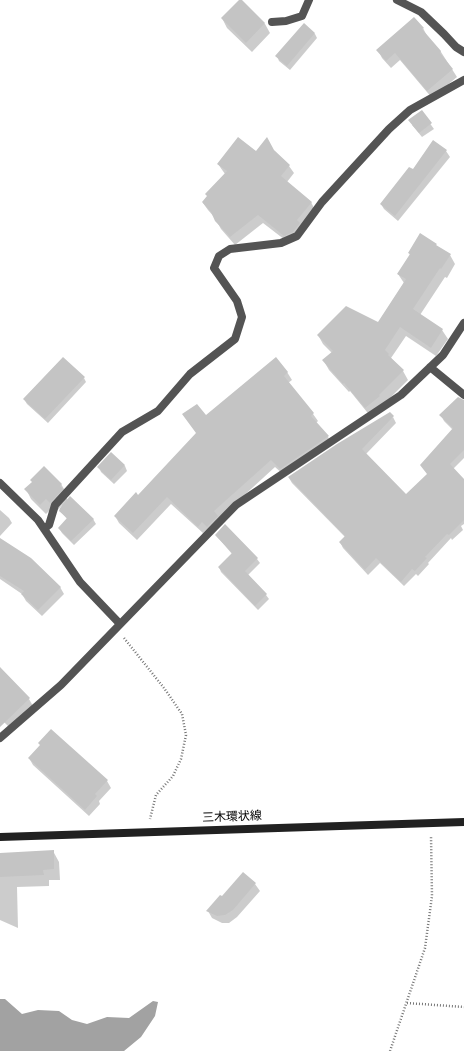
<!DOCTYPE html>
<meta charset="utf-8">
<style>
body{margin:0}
canvas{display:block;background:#fff}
</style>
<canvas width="464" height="1051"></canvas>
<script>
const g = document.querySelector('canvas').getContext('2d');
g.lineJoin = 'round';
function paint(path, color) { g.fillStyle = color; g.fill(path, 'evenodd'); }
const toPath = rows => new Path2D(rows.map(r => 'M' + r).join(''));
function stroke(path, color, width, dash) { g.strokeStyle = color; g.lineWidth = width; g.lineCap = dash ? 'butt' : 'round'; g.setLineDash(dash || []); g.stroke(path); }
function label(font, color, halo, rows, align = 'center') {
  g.font = font + ' "Open Sans","Noto Sans JP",sans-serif'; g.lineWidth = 3; g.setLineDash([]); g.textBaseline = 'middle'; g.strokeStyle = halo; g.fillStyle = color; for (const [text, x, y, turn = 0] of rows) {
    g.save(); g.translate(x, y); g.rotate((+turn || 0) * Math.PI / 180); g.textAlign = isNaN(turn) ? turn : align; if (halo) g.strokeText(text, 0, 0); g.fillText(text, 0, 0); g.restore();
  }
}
const water = toPath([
 [0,999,5,999,22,1014,38,1010,59,1011,72,1020,87,1024,107,1017,129,1018,153,1001,158,1002,155,1016,141,1037,124,1051,0,1051]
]);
const shadow = toPath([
 [240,0,265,24,270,33,252,52,227,28,222,18],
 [304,24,315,34,317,38,290,70,279,61,277,56],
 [423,28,427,36,441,52,457,77,432,98,400,60,391,68,382,58,378,50],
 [421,111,434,129,422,137,412,125],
 [434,142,446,151,450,157,398,221,384,209,381,204,413,170],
 [273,151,289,166,294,173,287,182,311,202,315,210,289,243,263,223,235,245,221,229,215,218,208,210,203,203,225,174,218,164,256,152],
 [420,235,450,255,455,264,447,278,445,277,420,315,442,330,448,339,436,356,406,336,391,358,403,371,408,380,371,417,350,391,349,392,329,370,324,361,332,353,323,344,318,335,378,323,404,283,398,274,410,255,409,253],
 [287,372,292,380,288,383,313,414,318,421,316,423,328,437,332,444,285,476,275,467,203,533,171,504,137,540,119,523,115,516,138,496,197,434,205,417],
 [84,378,86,382,48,423,27,404,24,399],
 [464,413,464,458,453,469,464,480,464,524,461,526,463,530,452,540,451,538,428,563,429,564,418,576,416,574,404,586,380,563,368,575,343,548,340,542,345,537,292,483,289,478,393,417,396,423,366,454,406,495,428,474,453,430,444,421,441,415],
 [111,453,125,466,127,471,114,484,101,472,99,467],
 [61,484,67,494,65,495,68,500,93,519,96,524,74,545,62,533,59,528,68,520,60,511,62,505,56,512,52,508,46,514,31,499,26,489],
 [0,510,9,518,12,523,0,536],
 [216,535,257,559,260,563,248,575,266,595,269,599,258,610,221,572,219,567,232,554],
 [0,539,60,587,64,594,42,616,26,601,22,594,0,579],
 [0,668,29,699,33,706,10,728,0,718],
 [29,758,107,781,111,788,99,801,100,804,89,816,33,765],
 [53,851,59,862,60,880,49,880,49,886,17,887,18,928,0,920,0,854],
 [255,884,260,891,237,917,229,923,222,923,212,918,208,911,222,898]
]);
const building = toPath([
 [239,0,242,0,265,23,246,43,221,18],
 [414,17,424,28,422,29,441,51,440,53,453,69,427,91,395,53,386,61,376,50],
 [304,23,315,33,287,66,275,56],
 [422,110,432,123,419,133,408,120],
 [238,137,256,151,267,137,274,150,290,165,281,176,312,202,297,220,300,223,293,232,284,236,258,215,230,237,215,221,211,212,202,202,207,196,205,194,227,171,217,164],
 [433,140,447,150,395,216,380,204,409,167,413,169],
 [420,233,437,244,436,245,451,254,441,269,440,268,413,309,443,329,431,348,400,327,385,350,389,354,388,355,404,370,379,395,380,396,365,408,344,383,343,384,322,360,333,351,317,335,346,306,378,322,406,279,397,274,410,254,408,253],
 [63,357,85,377,45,419,23,399],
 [276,357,288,372,284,376,314,413,311,416,329,436,280,469,271,460,214,511,218,516,207,527,202,522,198,527,167,497,133,533,114,516,136,492,138,495,196,433,182,414,197,404,206,415],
 [458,397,464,400,464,450,450,464,464,479,464,520,449,535,447,534,425,557,427,558,415,571,412,569,401,582,376,558,365,570,339,542,345,536,288,477,337,444,390,412,394,416,362,449,406,494,427,474,420,465,453,428,439,415],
 [111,452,125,465,111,480,97,467],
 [44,466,62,484,60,486,63,489,50,503,46,499,40,505,24,489,32,482,30,480],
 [70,496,94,519,71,541,58,528,67,518,59,511,60,508],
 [225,524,258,558,245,571,267,594,255,606,218,567,232,553,215,535],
 [0,538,31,558,61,587,38,610,21,594,24,591,0,576],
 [0,667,30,698,0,727],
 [51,729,108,780,95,794,97,796,85,810,28,758,40,745,38,743],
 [54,850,54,869,43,870,44,875,0,877,0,853],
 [243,872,256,883,233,910,225,915,217,916,206,911,220,895,222,896]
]);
const path = toPath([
 [124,638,164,688,182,714,186,735,181,759,173,776,156,795,150,819],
 [407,1003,464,1007],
 [390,1051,425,948,432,896,431,836]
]);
const street = toPath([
 [397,0,421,12,444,34,456,47,464,52],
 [272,22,286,21,302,16,309,0],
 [430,367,464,395],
 [0,483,38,520,80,582,120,624],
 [44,529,49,525,55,505,122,432,158,411,190,374,235,339,242,317,237,301,214,268,219,256,230,249,281,243,297,236,322,202,389,129,410,110,464,80],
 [0,738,61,685,236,505,401,395,443,355,464,323]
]);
const secondary = toPath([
 [0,837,464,822]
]);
const streetNames = [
 ["三木環状線",232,817,-2]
];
paint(water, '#a2a2a2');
paint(shadow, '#0003');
paint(building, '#c4c4c4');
stroke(path, '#767676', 2.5, [1, 2]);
stroke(street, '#545454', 8);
stroke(secondary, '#212121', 8);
label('12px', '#000', '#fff', streetNames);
</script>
